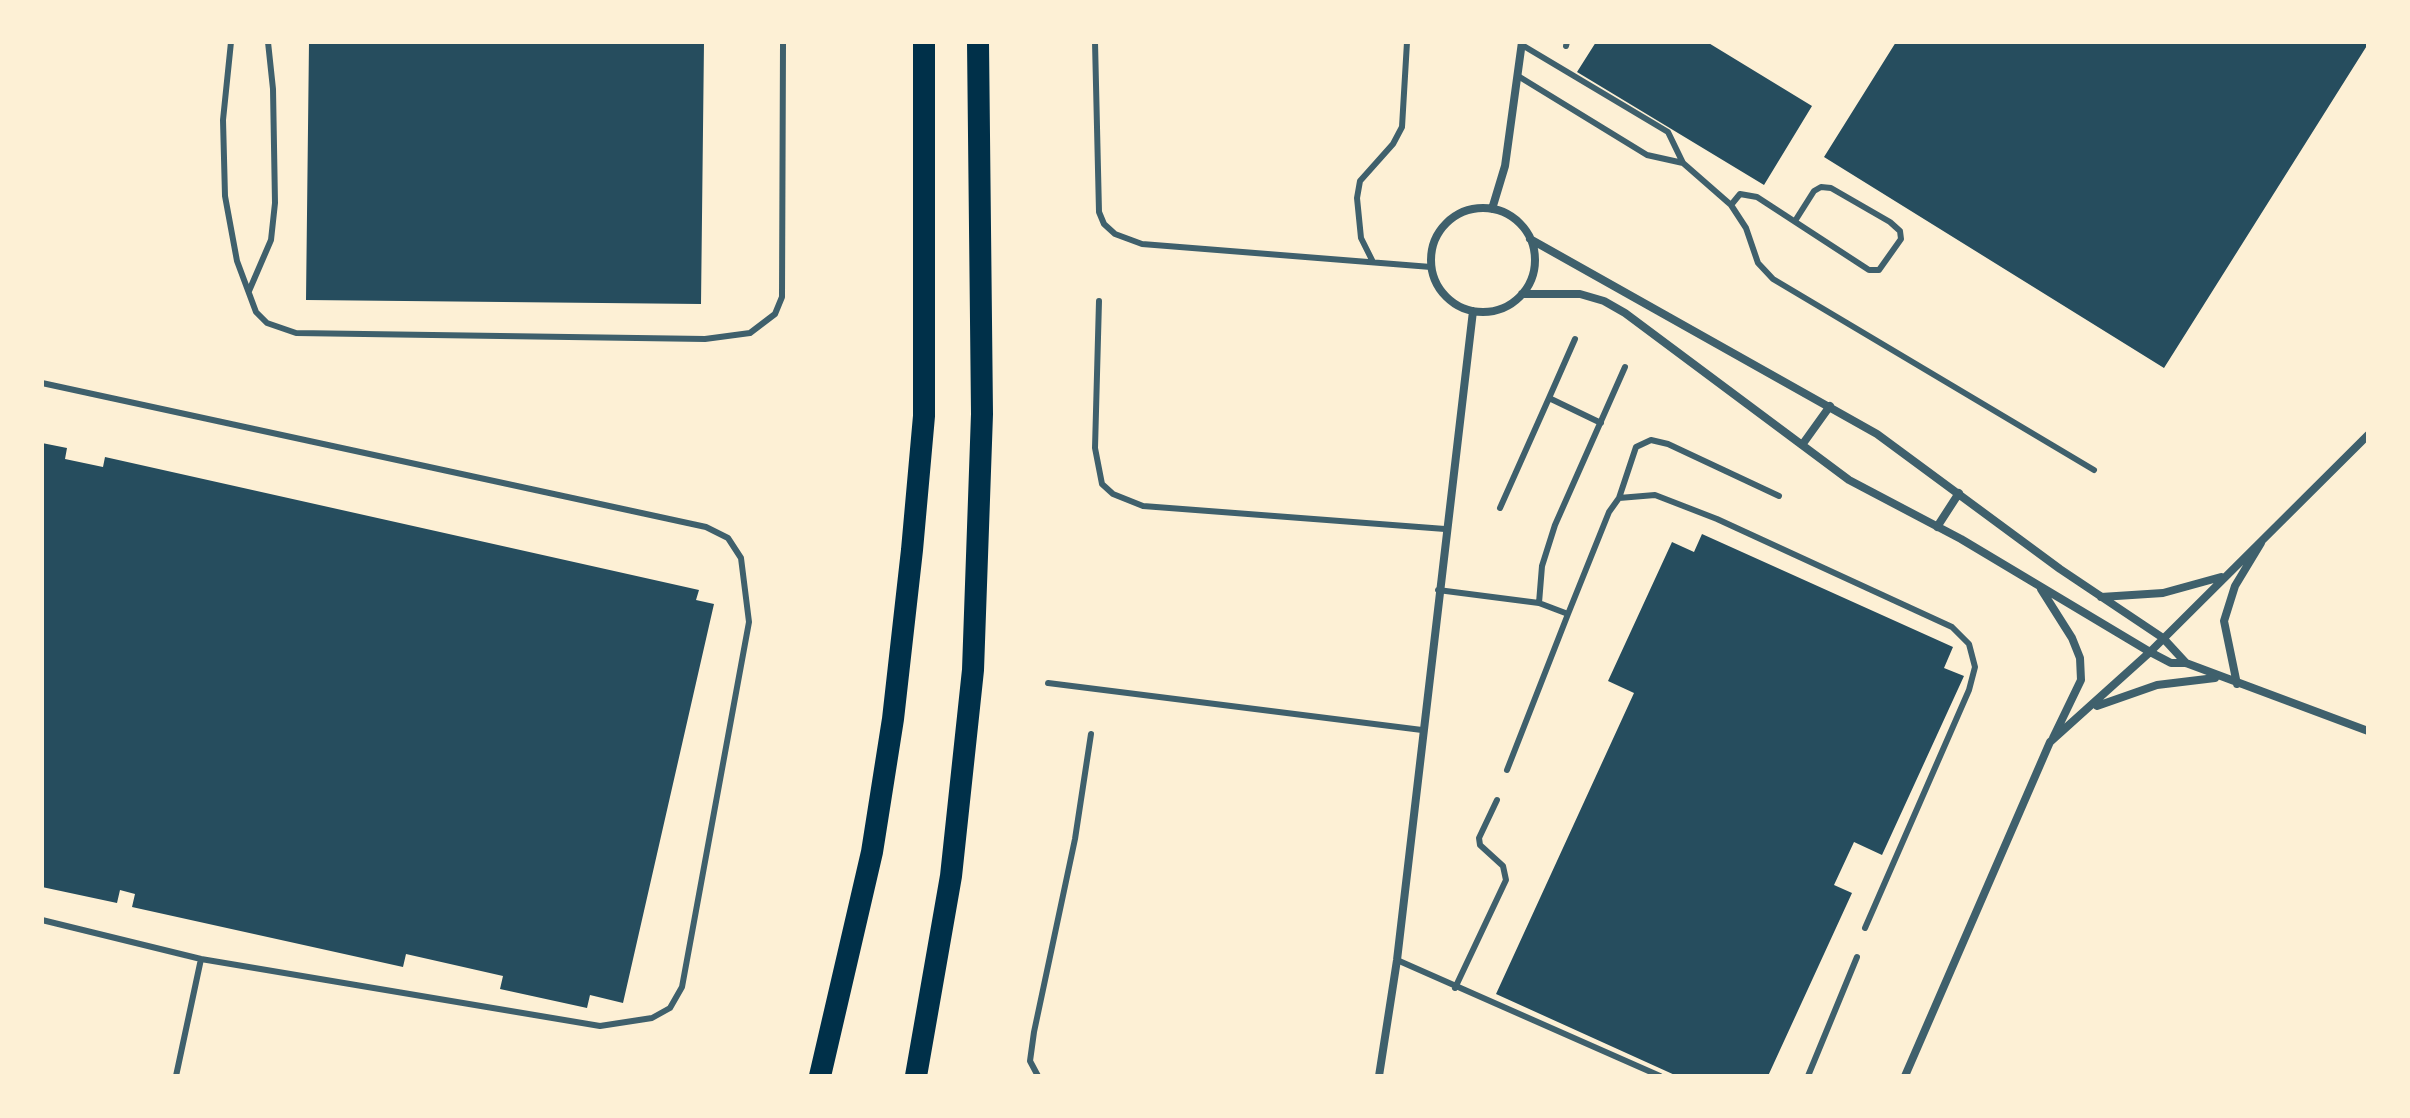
<!DOCTYPE html>
<style>
body{margin:0}
#map{position:relative;width:2410px;height:1118px;overflow:hidden;background:#fdf0d5;font-family:"Titillium Web",sans-serif}
canvas{display:block}
.frame{position:absolute;inset:0;border:44px solid #fdf0d5;pointer-events:none}
</style>
<div id="map">
<canvas width="2410" height="1118"></canvas>
<div class="frame"></div>
</div>
<script>
const g = document.querySelector('canvas').getContext('2d');
g.lineJoin = 'round';
function paint(path, color) { g.fillStyle = color; g.fill(path, 'evenodd'); }
const toPath = rows => new Path2D(rows.map(r => 'M' + r).join(''));
function stroke(path, color, width, dash) { g.strokeStyle = color; g.lineWidth = width; g.lineCap = dash ? 'butt' : 'round'; g.setLineDash(dash || []); g.stroke(path); }
const building = toPath([
 [309,42,704,42,701,304,306,300],
 [1596,42,1707,42,1812,106,1764,185,1577,72],
 [1896,42,2368,42,2368,44,2164,368,1824,157],
 [42,443,67,448,65,459,103,467,105,457,699,590,696,600,714,604,623,1003,590,995,587,1008,500,989,503,976,406,954,403,967,132,907,135,894,120,890,117,903,42,887],
 [1702,534,1953,647,1944,668,1964,676,1882,855,1854,842,1834,885,1852,893,1768,1076,1677,1076,1496,994,1634,693,1608,681,1672,542,1694,552]
]);
const service = toPath([
 [231,42,223,120,225,196,237,261,256,312,267,323,296,333,705,339,750,333,775,314,782,297,783,42],
 [1095,42,1099,212,1104,224,1115,234,1142,244,1431,267],
 [1522,45,1668,132,1683,163,1731,205,1746,228,1758,263,1773,279,2094,470],
 [1566,46,1567,42],
 [1518,76,1647,155,1683,163],
 [1731,205,1740,194,1757,197,1869,270,1879,270,1901,239,1900,231,1890,222,1831,188,1821,187,1814,191,1795,221],
 [1373,262,1361,238,1357,198,1360,181,1393,144,1402,127,1407,42],
 [249,291,271,240,275,203,273,89,268,42],
 [1099,301,1095,448,1102,484,1113,494,1143,506,1445,529],
 [1575,339,1549,398,1601,423],
 [42,383,706,527,728,538,741,558,749,622,682,987,670,1008,652,1018,600,1026,201,959,42,920],
 [1619,498,1636,447,1651,440,1668,444,1779,496],
 [1500,508,1549,398],
 [1438,590,1539,603,1568,614,1609,512,1619,498,1655,495,1717,519,1952,627,1969,644,1975,667,1969,690,1865,928],
 [1539,603,1542,566,1555,525,1625,367],
 [1048,683,1422,730],
 [1507,770,1568,614],
 [1397,960,1660,1076],
 [1455,988,1506,880,1503,866,1480,845,1479,838,1497,800],
 [176,1076,201,959],
 [1038,1076,1030,1061,1034,1032,1075,839,1091,734],
 [1808,1076,1857,957]
]);
const minor = toPath([
 '1431 260a52 52 0 1 1 104 0a52 52 0 1 1-104 0Z',
 [1492,209,1505,166,1522,42],
 [1530,239,1877,434,2060,569,2163,638,2186,663],
 [1522,294,1580,294,1604,301,1625,313,1849,480,1961,539,2150,652,2171,663,2186,663,2368,731],
 [1802,445,1830,406],
 [1937,527,1959,493],
 [2041,589,2072,638,2080,658,2081,680,2053,738],
 [2101,597,2163,593,2221,577],
 [2237,684,2224,621,2235,586,2261,543],
 [2097,706,2157,685,2215,678],
 [1379,1076,1397,960,1473,311],
 [1905,1076,2050,742,2150,652,2368,435]
]);
const motorway = toPath([
 [820,1076,872,852,893,719,912,550,924,416,924,42],
 [916,1076,951,876,973,670,982,414,978,42]
]);
paint(building, '#264d5e');
stroke(service, '#3f606c', 6);
stroke(minor, '#3f606c', 8);
stroke(motorway, '#003049', 22);
</script>
